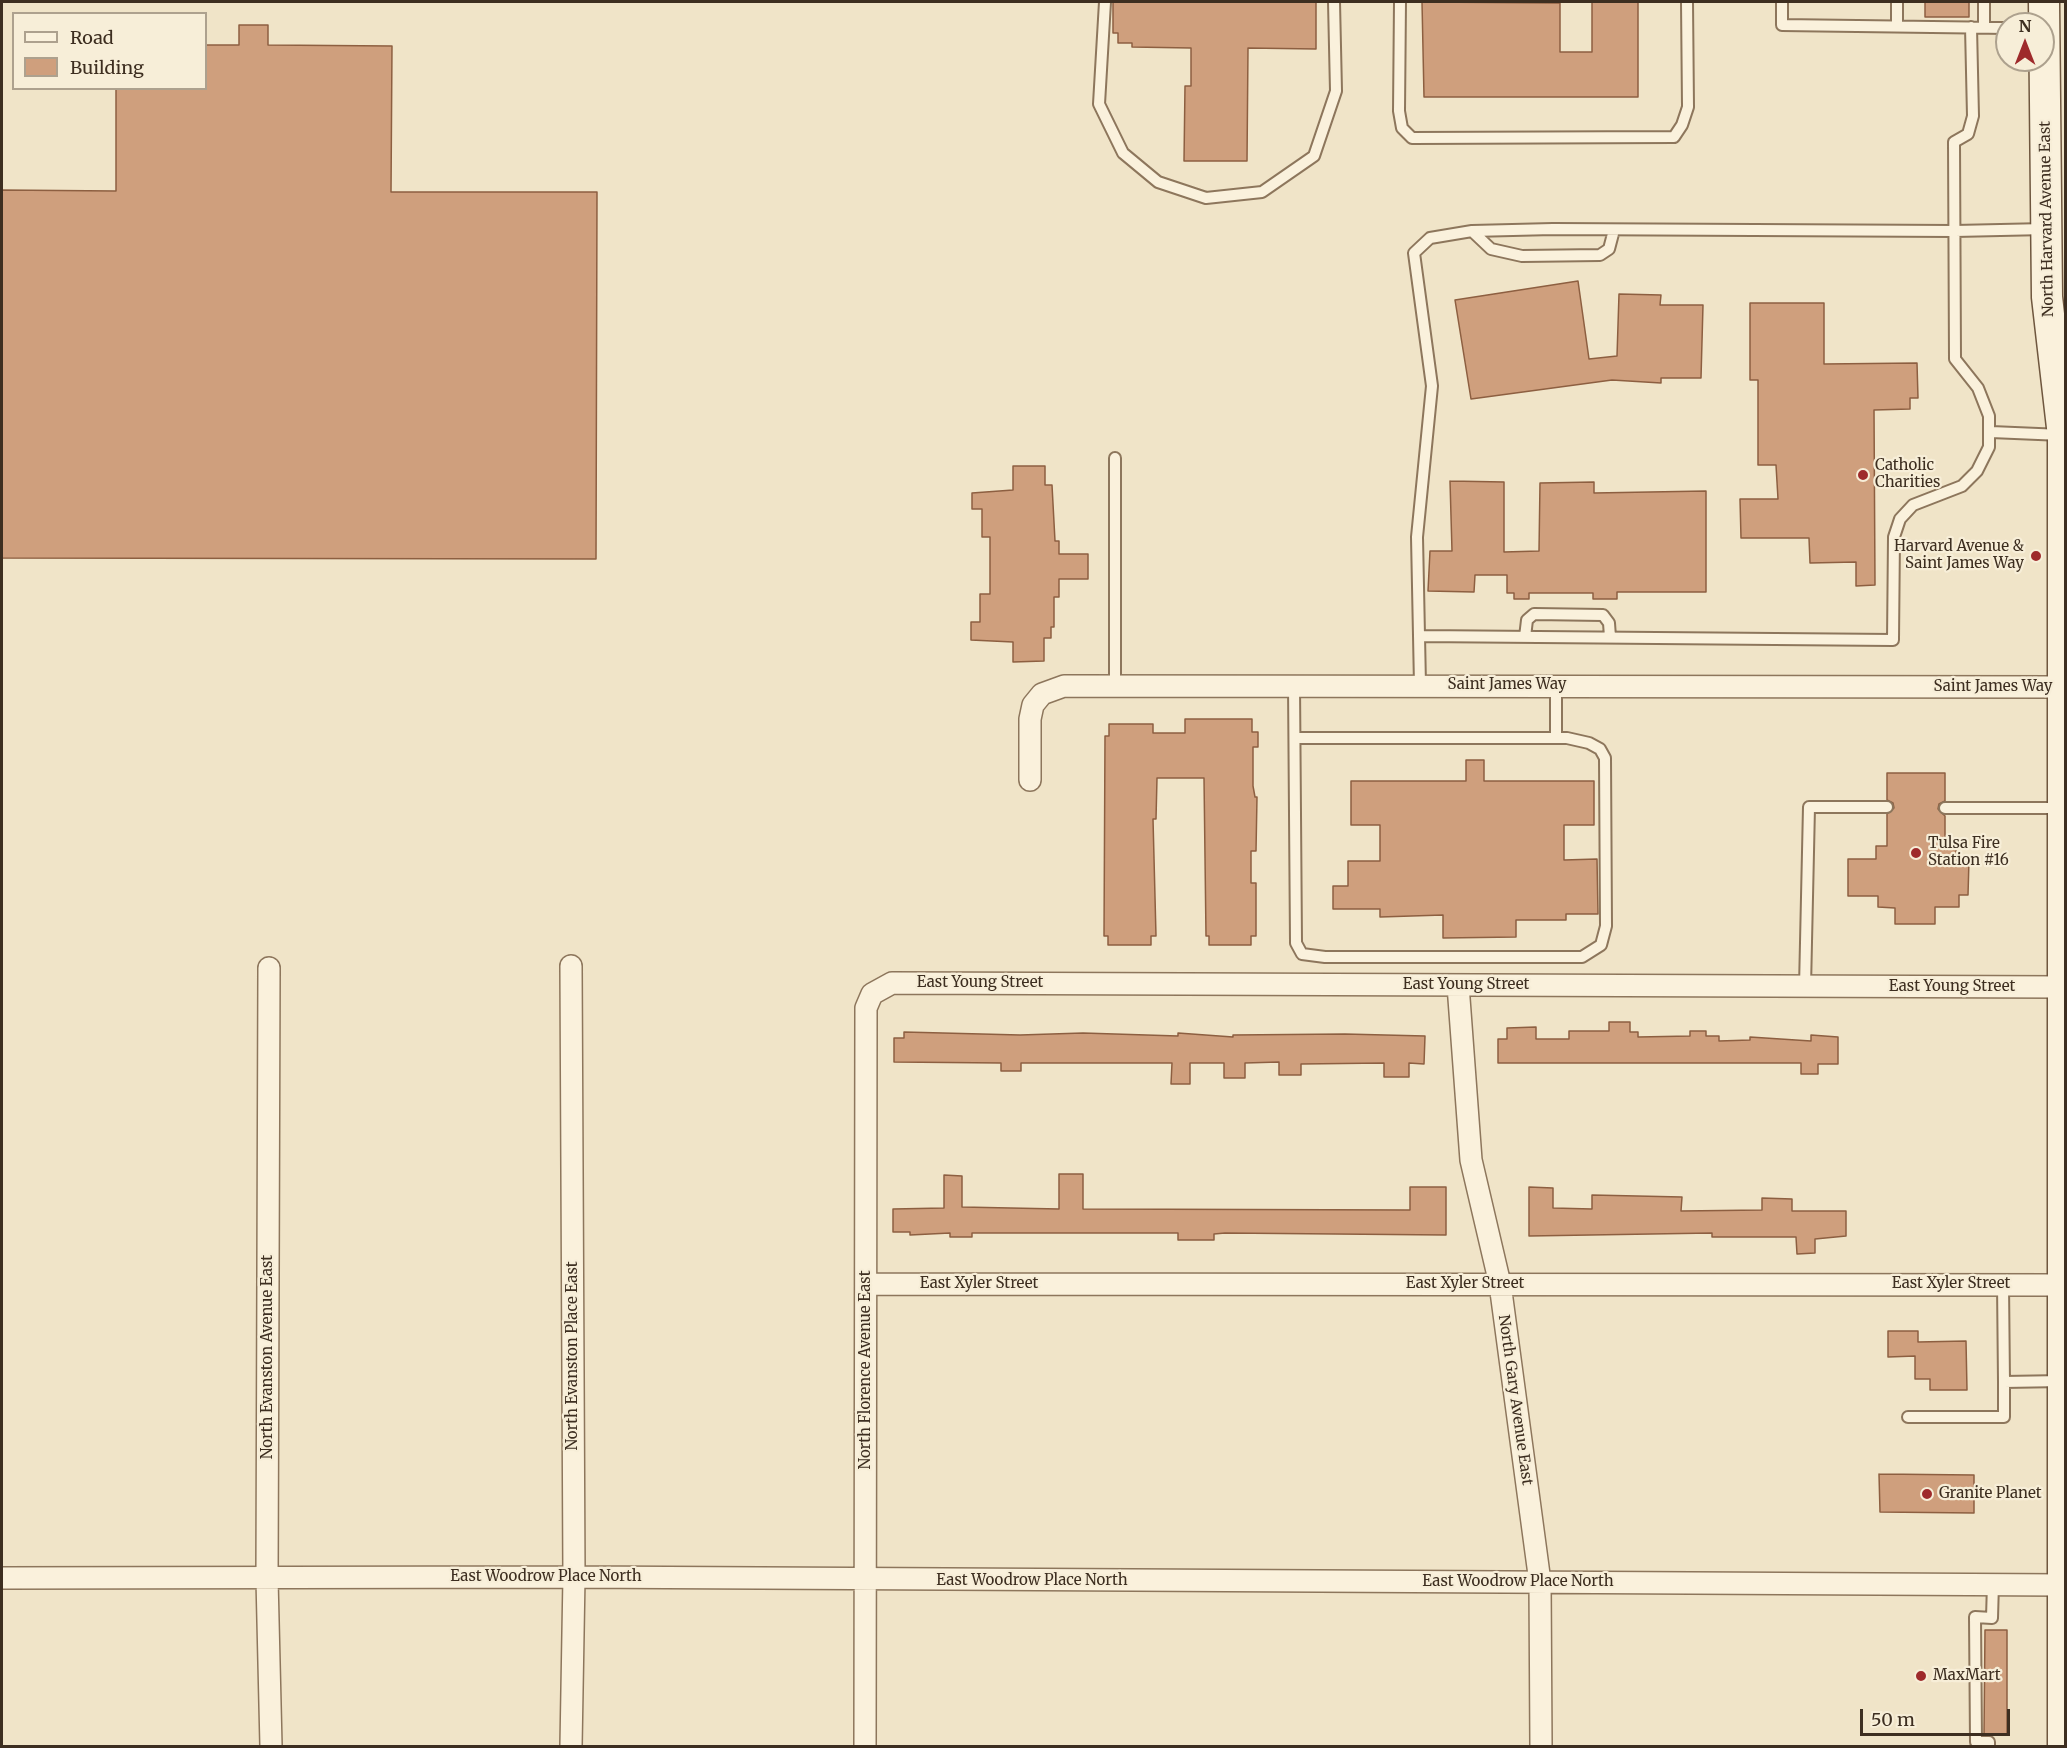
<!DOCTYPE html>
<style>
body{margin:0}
#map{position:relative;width:2067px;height:1748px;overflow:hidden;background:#f0e4c8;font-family:Merriweather,serif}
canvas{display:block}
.frame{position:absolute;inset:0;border:3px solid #3d2e20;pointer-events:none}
.legend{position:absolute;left:12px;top:12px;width:195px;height:78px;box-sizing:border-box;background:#f7eed8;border:2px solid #ada18e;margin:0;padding:8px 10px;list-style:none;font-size:18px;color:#3d2e20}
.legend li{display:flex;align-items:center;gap:12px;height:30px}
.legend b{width:30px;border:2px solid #ada18e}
.north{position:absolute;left:1995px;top:12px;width:60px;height:60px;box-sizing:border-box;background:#f7eed8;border:2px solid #ada18e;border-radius:50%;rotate:0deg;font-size:16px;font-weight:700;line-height:24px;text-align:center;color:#3d2e20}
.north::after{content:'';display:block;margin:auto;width:21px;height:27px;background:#9e2a2b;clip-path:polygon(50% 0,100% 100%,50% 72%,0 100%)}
.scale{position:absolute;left:1860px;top:1709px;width:150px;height:27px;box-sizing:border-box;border:3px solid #3d2e20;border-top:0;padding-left:8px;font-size:18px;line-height:21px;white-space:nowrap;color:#3d2e20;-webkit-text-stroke:4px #f7eed8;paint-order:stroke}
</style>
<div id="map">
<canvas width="2067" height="1748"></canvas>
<div class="frame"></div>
<ul class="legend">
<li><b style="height:8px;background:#faf1dc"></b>Road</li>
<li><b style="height:16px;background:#cf9f7d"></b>Building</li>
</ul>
<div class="north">N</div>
<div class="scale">50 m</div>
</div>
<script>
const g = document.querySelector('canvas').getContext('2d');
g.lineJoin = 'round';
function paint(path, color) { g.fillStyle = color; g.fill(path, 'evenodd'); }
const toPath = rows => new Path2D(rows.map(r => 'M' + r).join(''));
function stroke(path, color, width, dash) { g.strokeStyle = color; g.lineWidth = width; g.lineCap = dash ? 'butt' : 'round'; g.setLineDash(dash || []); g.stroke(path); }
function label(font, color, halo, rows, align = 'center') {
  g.font = font + ' Merriweather,serif'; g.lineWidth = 4.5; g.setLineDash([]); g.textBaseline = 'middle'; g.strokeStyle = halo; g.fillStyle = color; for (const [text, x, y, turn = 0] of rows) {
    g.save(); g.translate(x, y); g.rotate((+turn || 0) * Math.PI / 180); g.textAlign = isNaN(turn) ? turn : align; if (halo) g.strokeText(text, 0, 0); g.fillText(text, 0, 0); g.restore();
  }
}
const building = toPath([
 [1113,2,1316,2,1316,49,1248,48,1247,161,1184,161,1185,86,1191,86,1191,48,1132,47,1132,43,1118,43,1118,33,1113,33,1113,2],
 [1422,2,1560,3,1560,52,1592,52,1592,2,1638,2,1638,97,1424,97,1422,2],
 [1925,2,1969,2,1969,17,1925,17,1925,2],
 [239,25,268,25,268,45,392,46,391,192,597,192,596,559,2,558,2,190,116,191,116,88,206,88,206,45,239,45,239,25],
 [1578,281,1589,359,1617,356,1619,294,1661,295,1660,305,1703,305,1701,378,1661,378,1661,383,1612,380,1471,399,1455,300,1578,281],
 [1750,303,1824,303,1824,364,1917,363,1918,398,1910,398,1910,409,1874,410,1875,585,1856,586,1856,562,1810,563,1809,538,1741,538,1740,499,1778,499,1776,465,1758,465,1758,380,1750,380,1750,303],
 [1013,466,1045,466,1045,485,1052,485,1055,541,1059,541,1059,554,1088,554,1088,579,1059,579,1059,597,1054,597,1054,627,1051,627,1051,638,1044,638,1044,661,1013,662,1013,642,971,640,971,622,980,622,980,594,990,594,990,537,982,537,982,509,972,509,972,493,1013,490,1013,466],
 [1450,481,1504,482,1504,552,1539,551,1540,483,1594,482,1594,493,1706,491,1706,592,1617,592,1617,599,1593,599,1593,593,1529,593,1529,599,1514,599,1514,593,1507,593,1507,575,1475,575,1474,592,1428,591,1430,551,1452,551,1450,481],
 [1185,719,1252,719,1252,732,1258,732,1258,747,1253,747,1253,786,1255,797,1257,797,1256,851,1251,851,1251,883,1256,883,1256,936,1251,936,1251,945,1209,945,1209,936,1206,936,1204,778,1157,778,1156,819,1153,819,1156,936,1151,936,1151,945,1108,945,1108,936,1104,936,1105,736,1109,736,1109,724,1153,724,1153,733,1185,733,1185,719],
 [1466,760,1484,760,1484,781,1594,781,1594,825,1564,825,1564,860,1597,859,1598,914,1566,914,1566,920,1516,920,1516,937,1443,938,1443,915,1380,917,1380,909,1333,909,1333,886,1348,886,1348,861,1380,861,1380,825,1351,825,1351,781,1466,781,1466,760],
 [1887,773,1945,773,1945,801,1939,804,1938,809,1945,816,1945,847,1956,847,1956,860,1969,860,1968,895,1959,895,1959,907,1935,907,1935,924,1895,924,1895,908,1878,907,1878,896,1848,896,1848,859,1876,859,1876,846,1887,846,1887,814,1894,808,1893,803,1887,800,1887,773],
 [1609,1022,1630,1022,1630,1032,1638,1032,1638,1037,1690,1036,1690,1031,1706,1031,1706,1036,1719,1036,1719,1041,1750,1040,1750,1037,1811,1041,1811,1035,1838,1037,1838,1064,1818,1064,1818,1074,1801,1074,1801,1063,1498,1063,1498,1039,1507,1039,1507,1028,1536,1027,1536,1039,1569,1039,1569,1031,1609,1031,1609,1022],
 [904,1032,1020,1035,1083,1033,1178,1036,1178,1033,1233,1037,1233,1035,1345,1034,1425,1036,1424,1064,1409,1063,1409,1077,1384,1077,1384,1063,1301,1064,1301,1075,1279,1075,1279,1062,1245,1063,1245,1078,1224,1078,1224,1063,1190,1063,1190,1084,1171,1084,1172,1063,1021,1063,1021,1071,1001,1071,1001,1063,894,1062,894,1038,904,1038,904,1032],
 [1059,1174,1083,1174,1083,1209,1410,1210,1410,1187,1446,1187,1446,1235,1225,1233,1214,1234,1214,1240,1178,1240,1178,1233,972,1233,972,1237,950,1237,950,1233,910,1235,910,1232,893,1232,893,1209,944,1208,944,1175,962,1176,962,1207,1059,1209,1059,1174],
 [1529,1187,1553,1188,1553,1208,1592,1209,1592,1195,1682,1197,1681,1211,1762,1210,1762,1198,1792,1199,1792,1211,1846,1211,1846,1236,1815,1239,1815,1253,1797,1254,1796,1237,1712,1237,1712,1233,1529,1236,1529,1187],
 [1888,1331,1918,1331,1918,1342,1966,1341,1967,1390,1930,1390,1930,1379,1915,1379,1915,1356,1888,1357,1888,1331],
 [1879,1474,1974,1475,1974,1513,1880,1512,1879,1474],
 [1985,1630,2007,1630,2007,1735,1984,1734,1985,1630]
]);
const lane = toPath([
 [1105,2,1099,104,1123,153,1158,182,1206,198,1262,192,1314,156,1336,91,1334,2],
 [1400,2,1399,111,1402,128,1412,138,1674,137,1682,125,1688,107,1687,2],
 [1782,2,1782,25,2007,28],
 [1897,26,1897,2],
 [1984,27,1984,2],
 [1472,231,1491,249,1522,256,1600,255,1609,249,1614,230],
 [1991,432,2062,435],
 [1420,636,1893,640,1894,537,1900,519,1913,505,1962,486,1977,471,1989,447,1989,416,1978,388,1955,359,1954,142,1968,134,1973,116,1971,27],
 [1525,637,1527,620,1534,614,1603,615,1609,623,1610,637],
 [1294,685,1296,943,1302,954,1325,957,1582,957,1601,945,1606,926,1605,758,1600,749,1589,743,1567,738,1295,738],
 [1420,685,1417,537,1432,386,1414,253,1430,238,1472,231,1553,229,1955,231,2046,229],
 [1115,686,1115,458],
 [1556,738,1556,685],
 [1945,808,2062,808],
 [1805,987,1809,807,1887,807],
 [2003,1284,2004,1382],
 [1908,1417,2004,1417,2004,1382,2063,1381],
 [1989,1746,1989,1742,1976,1742,1975,1617,1992,1618,1993,1583]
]);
const street = toPath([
 [1030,780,1030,719,1033,705,1042,694,1064,686,2063,687],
 [269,968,267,1579,271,1746],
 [1458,985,1471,1160,1500,1284,1540,1582,1541,1746],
 [866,1284,2063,1285],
 [2,1578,574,1577,2063,1585],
 [571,1746,574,1577,571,966],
 [865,1746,866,1008,872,994,892,983,2063,987]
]);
const secondary = toPath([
 [2044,2,2047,297,2063,436,2063,1746]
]);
const markers = [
 [1863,475,6,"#9e2a2b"],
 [2036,556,6,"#9e2a2b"],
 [1916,853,6,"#9e2a2b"],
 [1927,1494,6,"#9e2a2b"],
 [1921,1676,6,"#9e2a2b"]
];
const streetNames = [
 ["North Harvard Avenue East",2047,219,-91],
 ["Saint James Way",1507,685],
 ["Saint James Way",1993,687],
 ["East Young Street",980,983],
 ["East Young Street",1466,985],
 ["East Young Street",1952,987],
 ["East Xyler Street",979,1284],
 ["East Xyler Street",1465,1284],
 ["East Xyler Street",1951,1284],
 ["North Evanston Place East",573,1356,-90],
 ["North Evanston Avenue East",268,1357,-90],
 ["North Florence Avenue East",866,1370,-90],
 ["North Gary Avenue East",1515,1400,82],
 ["East Woodrow Place North",546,1577],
 ["East Woodrow Place North",1032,1581],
 ["East Woodrow Place North",1518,1582]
];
const poiNames = [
 ["Catholic",1875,466],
 ["Charities",1875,483],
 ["Harvard Avenue &",2024,547,"right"],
 ["Saint James Way",2024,564,"right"],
 ["Tulsa Fire",1928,844],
 ["Station #16",1928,861],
 ["Granite Planet",1939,1494],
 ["MaxMart",1933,1676]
];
paint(building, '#cf9f7d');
stroke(building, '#8d5f41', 1.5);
stroke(lane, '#8d765c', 14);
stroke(street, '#8d765c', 24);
stroke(secondary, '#6f573f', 33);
stroke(lane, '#faf1dc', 10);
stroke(street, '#faf1dc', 21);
stroke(secondary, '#faf1dc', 30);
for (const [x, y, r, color] of markers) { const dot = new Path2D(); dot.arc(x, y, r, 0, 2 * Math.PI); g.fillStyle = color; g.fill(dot); stroke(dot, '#f7eed8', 2); }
label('15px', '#3d2e20', '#f7eed8', streetNames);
label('15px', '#3d2e20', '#f7eed8', poiNames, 'left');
</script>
